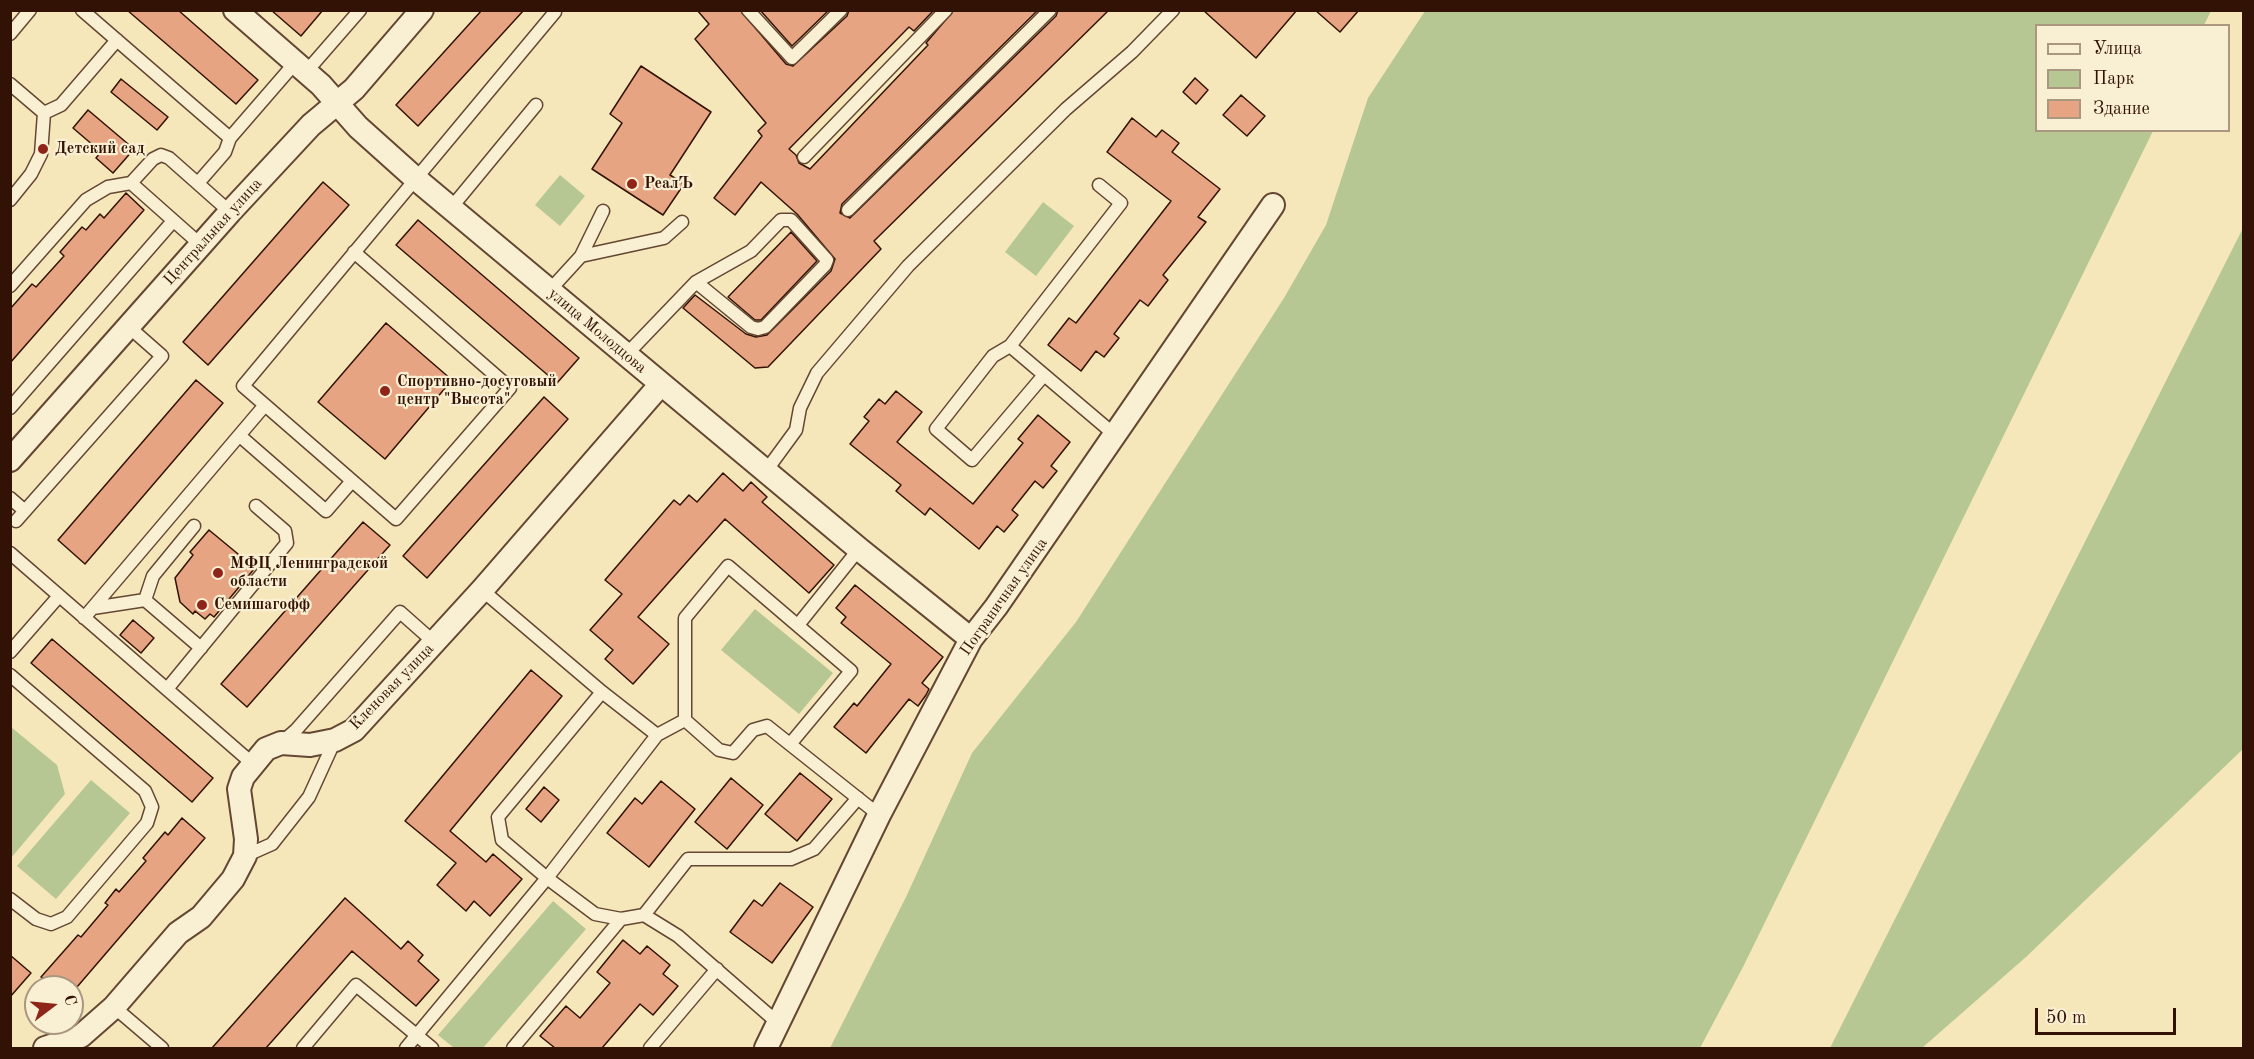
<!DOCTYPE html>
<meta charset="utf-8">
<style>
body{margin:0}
#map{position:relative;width:2254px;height:1059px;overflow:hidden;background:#f6e7bb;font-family:"Old Standard TT",serif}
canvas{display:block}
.frame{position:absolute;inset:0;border:12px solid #321204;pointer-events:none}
.legend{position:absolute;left:2035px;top:24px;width:195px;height:108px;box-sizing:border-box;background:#f9efd3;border:2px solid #a99780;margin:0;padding:8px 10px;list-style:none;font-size:18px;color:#321204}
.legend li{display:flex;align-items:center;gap:12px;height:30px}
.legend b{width:30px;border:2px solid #a99780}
.north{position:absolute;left:24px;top:975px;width:60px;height:60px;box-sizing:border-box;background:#f9efd3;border:2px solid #a99780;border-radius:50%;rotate:74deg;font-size:16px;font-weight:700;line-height:24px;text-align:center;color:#321204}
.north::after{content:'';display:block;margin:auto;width:21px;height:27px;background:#8f2418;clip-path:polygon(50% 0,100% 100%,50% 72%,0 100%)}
.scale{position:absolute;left:2035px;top:1008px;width:141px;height:27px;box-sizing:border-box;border:3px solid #321204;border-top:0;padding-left:8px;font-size:18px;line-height:21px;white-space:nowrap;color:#321204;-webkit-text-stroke:4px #f9efd3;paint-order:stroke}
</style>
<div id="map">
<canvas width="2254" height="1059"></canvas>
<div class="frame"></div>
<ul class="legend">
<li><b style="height:8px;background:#f9efd3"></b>Улица</li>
<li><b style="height:16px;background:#b7c794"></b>Парк</li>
<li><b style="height:16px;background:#e7a483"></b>Здание</li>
</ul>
<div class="north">С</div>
<div class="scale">50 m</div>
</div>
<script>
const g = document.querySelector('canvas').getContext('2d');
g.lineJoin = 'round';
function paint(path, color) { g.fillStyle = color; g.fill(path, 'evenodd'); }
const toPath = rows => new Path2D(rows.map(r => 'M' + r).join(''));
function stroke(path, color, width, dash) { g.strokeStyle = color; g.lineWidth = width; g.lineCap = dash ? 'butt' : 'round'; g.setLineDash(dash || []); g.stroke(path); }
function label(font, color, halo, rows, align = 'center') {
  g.font = font + ' "Old Standard TT",serif'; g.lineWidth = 4.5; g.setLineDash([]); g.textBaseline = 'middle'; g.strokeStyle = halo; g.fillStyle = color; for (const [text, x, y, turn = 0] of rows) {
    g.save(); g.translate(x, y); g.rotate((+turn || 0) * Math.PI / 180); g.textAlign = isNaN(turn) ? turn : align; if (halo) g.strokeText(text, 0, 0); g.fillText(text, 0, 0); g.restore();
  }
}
const green = toPath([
 [1425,11,2211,11,2204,25,2036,26,2036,130,2153,131,1743,967,1700,1048,830,1048,906,897,972,753,1076,622,1284,298,1326,225,1368,98],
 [560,175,585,196,560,226,535,205],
 [1043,202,1074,226,1036,276,1005,252],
 [2243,228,2243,749,2026,957,1922,1048,1830,1048],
 [755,609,833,673,799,714,721,650],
 [11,727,57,765,65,794,11,858],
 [91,780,130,813,56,899,17,866],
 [553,901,586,929,483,1048,454,1048,438,1035]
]);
const building = toPath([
 [127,10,178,10,258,80,236,104,127,10],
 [271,10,323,10,301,36,271,10],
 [482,10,524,10,418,126,396,105,482,10],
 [697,10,740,10,786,64,793,66,847,16,849,10,934,10,914,31,909,27,789,149,796,155,799,163,810,169,928,45,926,43,954,10,1038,10,842,204,840,213,850,218,1056,16,1058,10,1109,10,874,241,881,249,768,367,755,368,683,308,695,295,746,334,756,337,767,335,831,271,835,259,797,214,761,182,735,215,714,198,762,136,758,131,766,123,695,39,709,24,697,10],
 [760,10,829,10,792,46,760,10],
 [1203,10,1297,10,1256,58,1203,10],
 [1315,10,1359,10,1340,32,1315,10],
 [641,66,711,112,670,175,684,184,663,215,592,169,622,123,610,114,641,66],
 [1195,78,1208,90,1196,104,1183,92,1195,78],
 [121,79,168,117,157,130,111,92,121,79],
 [1241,95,1265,116,1247,136,1223,115,1241,95],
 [88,110,134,149,113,173,96,158,101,152,73,128,88,110],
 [1132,118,1156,137,1162,130,1179,143,1172,152,1220,189,1198,217,1206,222,1163,275,1168,280,1148,306,1140,300,1114,334,1119,338,1104,357,1096,351,1081,371,1048,345,1069,318,1076,323,1171,201,1107,152,1132,118],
 [323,182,349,205,208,365,183,342,323,182],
 [126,193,144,210,10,363,10,309,32,284,36,287,64,256,60,252,82,227,86,230,100,214,104,218,126,193],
 [418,220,579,358,557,383,396,245,418,220],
 [791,232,817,261,761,320,755,320,728,297,791,232],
 [386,323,452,380,385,459,318,402,386,323],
 [196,380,223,403,85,564,58,540,196,380],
 [896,391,922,412,897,442,973,504,1023,443,1018,439,1038,415,1070,442,1051,466,1057,471,1043,488,1035,481,1012,510,1018,515,1004,532,997,526,979,549,930,508,925,515,896,491,901,485,850,444,869,421,864,417,879,399,885,404,896,391],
 [544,397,568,419,427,578,403,556,544,397],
 [723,473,743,491,751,482,767,497,762,502,834,565,809,593,725,519,638,617,669,644,633,684,605,659,613,650,590,630,622,594,605,580,674,500,680,505,689,495,697,502,723,473],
 [363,522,390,545,247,707,221,684,363,522],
 [209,530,255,568,214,617,210,614,205,619,195,611,193,614,180,602,175,578,193,555,190,552,209,530],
 [855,585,943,657,922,683,929,689,926,695,918,706,909,699,866,753,834,727,854,703,857,706,891,664,841,623,846,617,836,608,855,585],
 [133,620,154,638,141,653,120,635,133,620],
 [52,639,213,778,192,802,31,663,52,639],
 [531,670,562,696,450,831,486,862,493,854,522,879,490,916,474,901,466,911,437,885,456,863,405,821,531,670],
 [800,773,832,799,797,841,765,814,800,773],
 [731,778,763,805,727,849,695,822,731,778],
 [661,781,695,809,649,867,607,833,635,798,642,804,661,781],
 [544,787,559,800,541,822,526,809,544,787],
 [182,818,205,838,77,987,53,987,41,977,78,935,81,937,108,905,105,903,116,889,119,892,146,861,143,858,165,832,168,835,182,818],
 [780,883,813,907,772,963,730,932,754,900,762,906,780,883],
 [345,898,401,949,408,941,423,955,418,961,439,980,416,1006,352,951,266,1048,212,1048,345,898],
 [623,940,640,954,647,946,670,965,663,974,678,986,653,1015,640,1004,602,1048,555,1048,540,1036,566,1006,580,1018,610,983,597,972,623,940],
 [10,955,31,973,10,997,10,955]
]);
const lane = toPath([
 [82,10,230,138],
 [748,10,792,58,841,10],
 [10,34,30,10],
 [306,72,360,10],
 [10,84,44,113,41,154,31,174,10,200],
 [44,113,61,105,117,40],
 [804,157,946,10],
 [198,183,225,152,230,138,295,63],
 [1099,185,1121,203,1010,346,1115,435],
 [451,208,536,105],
 [848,210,1050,10],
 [201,245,131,183,153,159,161,155,169,158,230,212],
 [581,256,603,211],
 [10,286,86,200,108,187,131,183],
 [549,291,581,256,664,238,682,222],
 [1010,346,993,356,936,429,972,460,1044,375],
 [626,355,696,282,751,251,781,220,791,220,827,260,825,265,765,327,758,329,751,327,696,282],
 [265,405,396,519,510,388,354,252],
 [10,408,173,221],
 [240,436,326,511,352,481],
 [766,471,796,430,800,408,817,373,908,266,1066,109,1132,52,1173,10],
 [10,498,25,511],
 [16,521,162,356,129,327],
 [10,553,253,764],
 [482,590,602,692,657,735,685,720,719,750,733,753,753,730,767,726,879,815],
 [145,600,153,576,194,526],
 [93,608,145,600,201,648],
 [84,618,265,405,243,386,555,12],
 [798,625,859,549],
 [10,652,59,596],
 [10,675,145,791,152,807,147,823,67,917,51,924,36,919,10,899],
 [167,689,287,543,285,531,256,506],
 [602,692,498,817,502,840,547,878,595,914,621,919],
 [685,720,685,618,728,566,851,671,791,743],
 [281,743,296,730,400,612,435,643],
 [245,856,272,844,309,797,335,740],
 [644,915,688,859,791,859,814,849,858,798],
 [114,1007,162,1048],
 [303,1048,356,985,432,1048],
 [406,1048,547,878,657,735],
 [513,1048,621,919,644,915,678,936,778,1023],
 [650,1048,717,969]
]);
const street = toPath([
 [235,10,321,85,358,127,416,179,859,549,971,639],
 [10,460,230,212,311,125,354,89,422,10],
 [45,1048,81,1036,114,1007,178,933,201,917,233,879,245,856,246,839,239,789,243,777,266,749,281,743,310,745,335,740,354,730,482,590,661,384],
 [766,1048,879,815,971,639,996,607,1273,205]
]);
const markers = [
 [43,149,6,"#8f2418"],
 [632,184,6,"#8f2418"],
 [385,391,6,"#8f2418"],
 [218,573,6,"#8f2418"],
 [202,605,6,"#8f2418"]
];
const poiNames = [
 ["Детский сад",55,149],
 ["РеалЪ",644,184],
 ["Спортивно-досуговый",397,382],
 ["центр \"Высота\"",397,400],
 ["МФЦ Ленинградской",230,564],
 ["области",230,582],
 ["Семишагофф",214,605]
];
const streetNames = [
 ["Центральная улица",213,232,-48],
 ["улица Молодцова",597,331,40],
 ["Пограничная улица",1004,597,-55],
 ["Кленовая улица",392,687,-46]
];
paint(green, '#b7c794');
paint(building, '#e7a483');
stroke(building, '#321204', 1.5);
stroke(lane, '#634732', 15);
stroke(street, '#634732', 26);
stroke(lane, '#f9efd3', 12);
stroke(street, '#f9efd3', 22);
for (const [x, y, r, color] of markers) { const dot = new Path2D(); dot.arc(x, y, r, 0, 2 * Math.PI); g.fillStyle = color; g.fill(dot); stroke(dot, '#f9efd3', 2); }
label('bold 16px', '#321204', '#f9efd3', poiNames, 'left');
label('16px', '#321204', '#f9efd3', streetNames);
</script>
